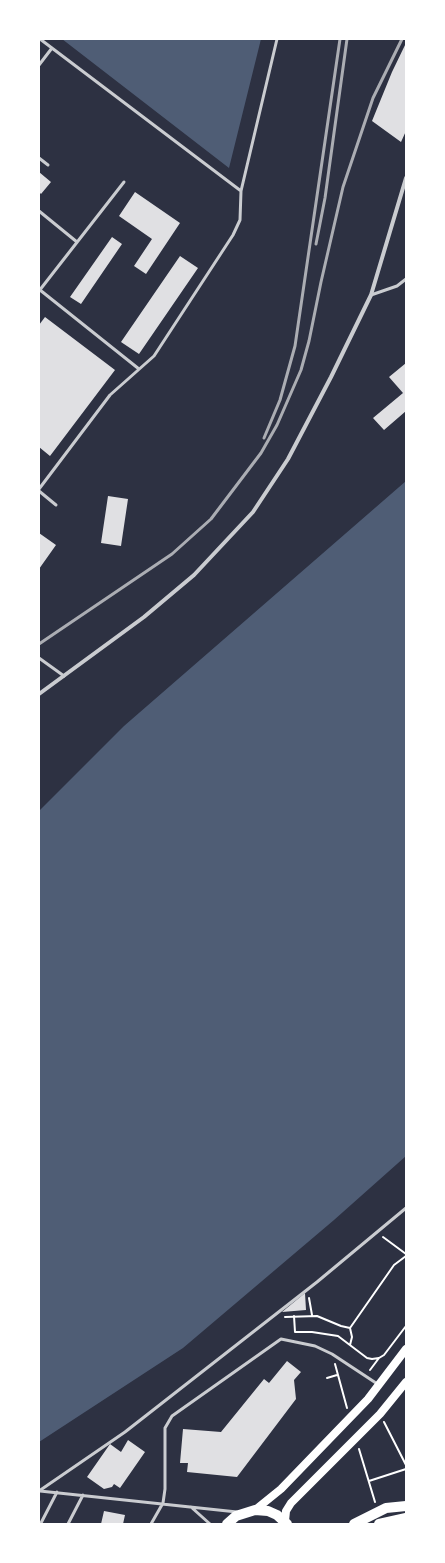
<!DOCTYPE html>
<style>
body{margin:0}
#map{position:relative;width:445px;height:1563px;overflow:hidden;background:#2d3142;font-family:Montserrat,sans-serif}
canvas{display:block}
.frame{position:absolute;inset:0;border:40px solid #fff;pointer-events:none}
</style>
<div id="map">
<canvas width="445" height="1563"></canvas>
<div class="frame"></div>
</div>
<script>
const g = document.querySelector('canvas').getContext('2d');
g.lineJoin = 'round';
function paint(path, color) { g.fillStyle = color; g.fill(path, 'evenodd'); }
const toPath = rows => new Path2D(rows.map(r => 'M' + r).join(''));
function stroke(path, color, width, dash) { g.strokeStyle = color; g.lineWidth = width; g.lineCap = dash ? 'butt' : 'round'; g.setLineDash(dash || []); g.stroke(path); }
const water = toPath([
 [62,39,261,39,229,168],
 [406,481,406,1156,334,1220,183,1348,39,1442,39,811,124,726]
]);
const building = toPath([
 [406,43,406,131,401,142,372,121,392,72],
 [39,172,51,182,41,194,39,192],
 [135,192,180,223,146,274,134,266,152,239,119,216],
 [112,237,122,244,81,304,70,297],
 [180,256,198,268,139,354,121,342],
 [45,317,115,370,50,456,39,447,39,325],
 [406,363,406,411,384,430,373,418,403,393,389,377],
 [108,496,128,499,121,546,101,543],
 [39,533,56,545,39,569],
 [305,1293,306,1310,282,1312],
 [287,1361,301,1372,294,1380,296,1399,237,1477,187,1472,188,1463,180,1463,183,1429,221,1432,264,1379,269,1383],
 [128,1440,145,1452,120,1488,114,1484,112,1487,104,1489,87,1477,110,1444,121,1452],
 [104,1511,125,1515,123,1524,101,1524]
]);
const path = toPath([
 [383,1237,406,1254],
 [309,1298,312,1315],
 [294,1316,295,1332,312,1332,338,1336,367,1358,372,1359,379,1358,384,1355,406,1326],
 [285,1317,317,1316,341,1326,350,1328,394,1265,406,1256],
 [350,1328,352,1337,350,1345],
 [335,1364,347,1408],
 [370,1370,379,1358],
 [327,1378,337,1375],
 [384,1422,406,1465],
 [359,1449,375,1502],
 [369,1481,406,1469]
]);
const service = toPath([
 [40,39,241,191],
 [39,65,52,48],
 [39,158,48,165],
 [39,211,77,242],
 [40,290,139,369],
 [39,291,124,182],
 [371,295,397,286,406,279],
 [39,489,110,395,154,356,233,235,240,220,241,191,277,39],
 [39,491,56,505],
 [39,658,64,676],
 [39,1491,125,1432,317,1282,406,1208],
 [40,1491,237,1512],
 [191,1507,210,1524],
 [41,1523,57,1492],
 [68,1524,83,1495],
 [151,1524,163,1503,165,1489,165,1428,172,1416,281,1339,315,1346,332,1354,379,1385]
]);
const minor = toPath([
 [39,694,144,617,194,575,253,512,288,459,331,377,371,295,406,178]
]);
const secondary = toPath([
 [255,1510,281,1489,368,1399,406,1349],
 [285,1521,286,1511,291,1503,380,1414,406,1382]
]);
const primary = toPath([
 [227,1524,236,1516,255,1510,268,1511,277,1515,287,1524],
 [354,1524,386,1508,406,1506],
 [379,1524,406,1518]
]);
const rail = toPath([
 [316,244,325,198,347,39],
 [264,438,280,400,295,346,340,39],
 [39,644,172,554,211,519,261,453,277,425,301,370,309,341,321,282,343,187,373,98,402,39]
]);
paint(water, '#4f5d75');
paint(building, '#e0e0e3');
stroke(path, '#fff', 2);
stroke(service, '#caccd0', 3);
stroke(minor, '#caccd0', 4);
stroke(secondary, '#fff', 8);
stroke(primary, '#fff', 10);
stroke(rail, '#abadb3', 3);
</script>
